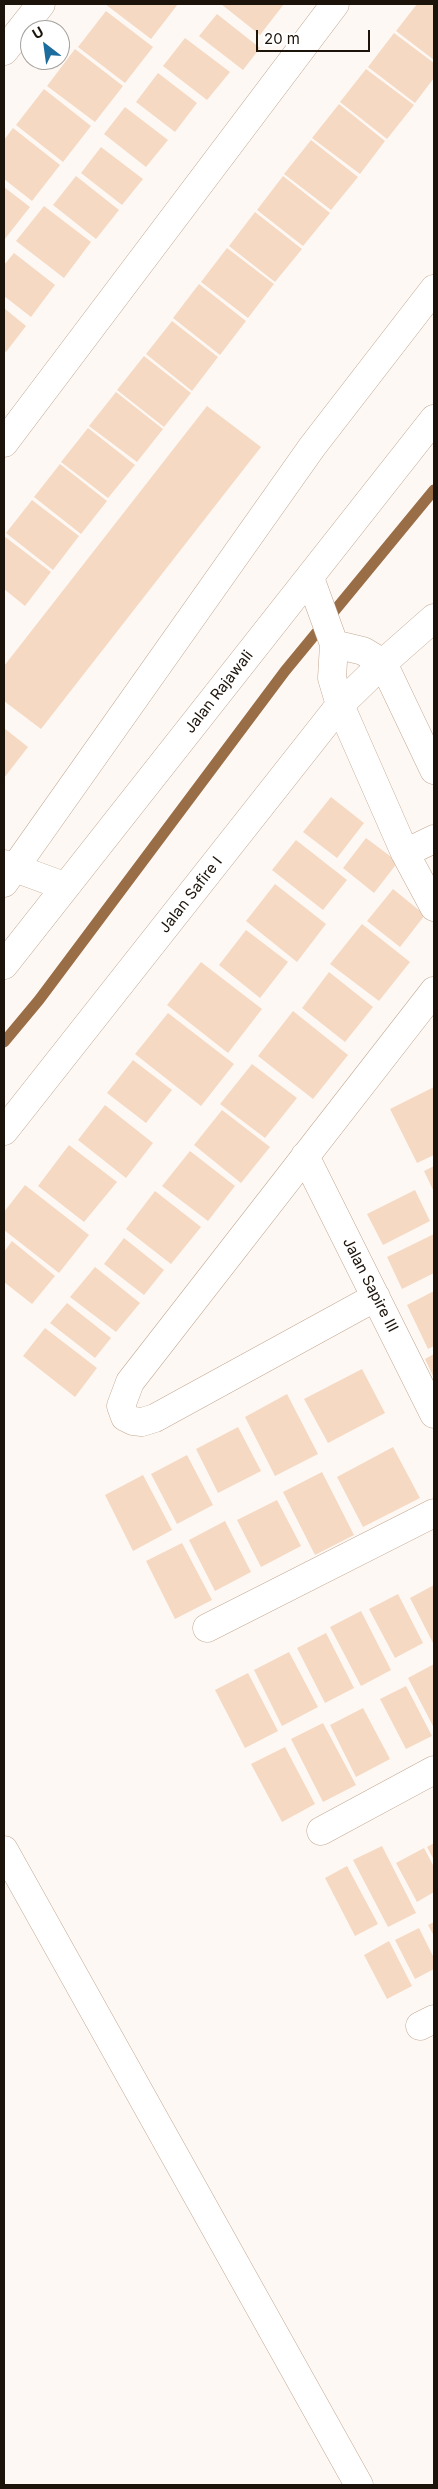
<!DOCTYPE html>
<style>
body{margin:0}
#map{position:relative;width:438px;height:2489px;overflow:hidden;background:#fef8f4;font-family:Inter,sans-serif}
canvas{display:block}
.frame{position:absolute;inset:0;border:5px solid #1c130a;pointer-events:none}
.north{position:absolute;left:20px;top:20px;width:50px;height:50px;box-sizing:border-box;background:#fff;border:1px solid #a4a19d;border-radius:50%;rotate:330deg;font-size:14px;font-weight:700;line-height:20px;text-align:center;color:#1c130a}
.north::after{content:'';display:block;margin:auto;width:18px;height:22px;background:#1c6c9e;clip-path:polygon(50% 0,100% 100%,50% 72%,0 100%)}
.scale{position:absolute;left:256px;top:30px;width:114px;height:22px;box-sizing:border-box;border:2px solid #1c130a;border-top:0;padding-left:6px;font-size:15px;line-height:18px;white-space:nowrap;color:#1c130a;-webkit-text-stroke:4px #fff;paint-order:stroke}
</style>
<div id="map">
<canvas width="438" height="2489"></canvas>
<div class="frame"></div>
<div class="north">U</div>
<div class="scale">20 m</div>
</div>
<script>
const g = document.querySelector('canvas').getContext('2d');
g.lineJoin = 'round';
const toPath = rows => new Path2D(rows.map(r => 'M' + r).join(''));
function stroke(path, color, width, dash) { g.strokeStyle = color; g.lineWidth = width; g.lineCap = dash ? 'butt' : 'round'; g.setLineDash(dash || []); g.stroke(path); }
function paint(path, color) { g.fillStyle = color; g.fill(path, 'evenodd'); }
function label(font, color, halo, rows, align = 'center') {
  g.font = font + ' Inter,sans-serif'; g.lineWidth = 5; g.setLineDash([]); g.textBaseline = 'middle'; g.strokeStyle = halo; g.fillStyle = color; for (const [text, x, y, turn = 0] of rows) {
    g.save(); g.translate(x, y); g.rotate((+turn || 0) * Math.PI / 180); g.textAlign = isNaN(turn) ? turn : align; if (halo) g.strokeText(text, 0, 0); g.fillText(text, 0, 0); g.restore();
  }
}
const stream = toPath([
 [4,1042,39,1000,285,671,434,490]
]);
const building = toPath([
 [105,4,178,4,151,39],
 [221,4,284,4,260,35],
 [417,4,431,4,434,6,434,60,396,31],
 [106,11,153,47,125,83,78,47],
 [217,14,260,48,243,70,199,36],
 [394,33,434,63,434,78,415,103,368,67],
 [185,38,230,72,207,100,163,66],
 [75,49,123,86,95,122,47,86],
 [366,69,414,105,387,139,340,102],
 [158,73,197,103,175,132,136,102],
 [44,89,91,126,63,162,16,125],
 [339,104,385,141,360,174,312,138],
 [125,107,168,140,146,167,104,134],
 [13,128,60,165,32,201,4,179,4,140],
 [311,140,358,177,331,210,284,174],
 [101,147,143,179,122,205,81,173],
 [76,176,119,210,96,239,53,205],
 [283,176,330,213,303,246,257,210],
 [4,187,30,207,4,240],
 [44,206,91,242,64,278,16,241],
 [255,212,302,249,275,282,229,246],
 [227,248,274,284,248,318,201,282],
 [14,253,55,285,31,317,4,296,4,265],
 [199,284,246,321,220,355,173,318],
 [4,308,26,326,6,352,4,350],
 [172,321,218,357,192,391,146,354],
 [144,356,191,393,164,427,117,390],
 [116,392,163,429,137,462,89,426],
 [207,406,261,447,41,729,4,701,4,666],
 [88,428,135,465,108,498,61,462],
 [60,464,107,501,81,534,34,497],
 [32,500,79,536,53,570,6,533],
 [4,536,51,572,25,606,4,589],
 [4,728,28,747,4,778],
 [331,797,364,823,337,858,303,832],
 [366,838,398,862,374,893,343,868],
 [296,840,347,880,323,910,272,870],
 [275,884,326,924,297,962,246,921],
 [393,889,425,915,400,947,367,921],
 [362,924,410,962,379,1001,330,964],
 [246,930,288,962,260,998,219,965],
 [201,962,262,1009,228,1053,167,1005],
 [329,972,373,1007,345,1042,302,1008],
 [293,1011,348,1055,313,1099,258,1056],
 [168,1013,234,1064,201,1106,135,1054],
 [133,1060,172,1090,146,1123,107,1093],
 [252,1064,297,1098,265,1138,220,1104],
 [434,1087,434,1155,417,1163,390,1109],
 [105,1105,153,1143,126,1178,78,1140],
 [222,1110,270,1147,241,1183,194,1145],
 [69,1145,117,1182,84,1222,38,1186],
 [190,1151,235,1186,208,1221,162,1186],
 [434,1166,434,1192,424,1171],
 [25,1185,89,1235,59,1273,4,1230,4,1212],
 [415,1190,430,1221,383,1245,367,1214],
 [155,1191,201,1227,171,1264,126,1229],
 [434,1234,434,1273,402,1289,387,1257],
 [124,1238,164,1270,144,1295,104,1264],
 [12,1241,55,1276,32,1304,4,1282,4,1252],
 [95,1267,140,1303,116,1332,70,1297],
 [434,1291,434,1346,428,1349,407,1305],
 [67,1303,111,1338,95,1358,50,1323],
 [45,1328,97,1368,75,1397,23,1356],
 [434,1354,434,1378,425,1359],
 [362,1369,385,1413,328,1443,304,1399],
 [287,1394,318,1454,275,1476,245,1417],
 [238,1427,261,1471,218,1493,196,1449],
 [393,1447,420,1498,363,1527,337,1477],
 [187,1455,213,1505,177,1524,151,1474],
 [322,1472,354,1535,315,1555,283,1492],
 [143,1475,172,1530,133,1551,105,1495],
 [277,1500,301,1546,261,1567,237,1520],
 [225,1521,251,1572,215,1591,189,1540],
 [182,1543,212,1600,175,1619,146,1561],
 [434,1585,434,1645,410,1598],
 [398,1594,423,1643,395,1658,369,1609],
 [361,1611,391,1670,361,1686,330,1627],
 [326,1633,354,1688,325,1703,297,1648],
 [289,1652,318,1707,282,1726,254,1670],
 [434,1664,434,1728,408,1678],
 [248,1673,278,1731,245,1748,215,1690],
 [406,1686,432,1736,406,1749,380,1699],
 [363,1708,390,1759,356,1777,330,1725],
 [323,1723,356,1785,323,1802,291,1739],
 [285,1747,315,1804,282,1822,251,1764],
 [434,1843,434,1860,427,1847],
 [382,1846,416,1913,388,1927,353,1860],
 [424,1848,434,1867,434,1892,417,1902,396,1863],
 [347,1866,378,1924,355,1936,325,1878],
 [434,1922,434,1936,428,1925],
 [419,1928,434,1958,434,1969,415,1979,395,1940],
 [389,1941,412,1986,387,1999,364,1955]
]);
const minor = toPath([
 [4,51,41,4],
 [4,443,335,4],
 [310,578,334,644,332,678,340,705,405,853,434,907],
 [334,644,363,651,383,663,434,770],
 [405,853,434,839],
 [4,864,64,886],
 [4,883,312,447,434,289],
 [4,1131,340,705,383,663,434,618],
 [305,1156,434,1414],
 [376,1297,155,1418,142,1422,133,1421,125,1417,121,1406,130,1382,434,991],
 [207,1628,434,1513],
 [321,1831,434,1770],
 [4,1850,359,2485],
 [420,2026,434,2019]
]);
const tertiary = toPath([
 [4,965,434,419]
]);
const streetNames = [
 ["Jalan Rajawali",219,692,-52],
 ["Jalan Safire I",191,895,-52],
 ["Jalan Sapire III",370,1285,63]
];
stroke(stream, '#996d45', 11);
paint(building, '#f5d9c2');
stroke(minor, '#c2a892', 29);
stroke(tertiary, '#c2a892', 29);
stroke(minor, '#fff', 28);
stroke(tertiary, '#fff', 28);
label('15px', '#1c130a', '#fff', streetNames);
</script>
